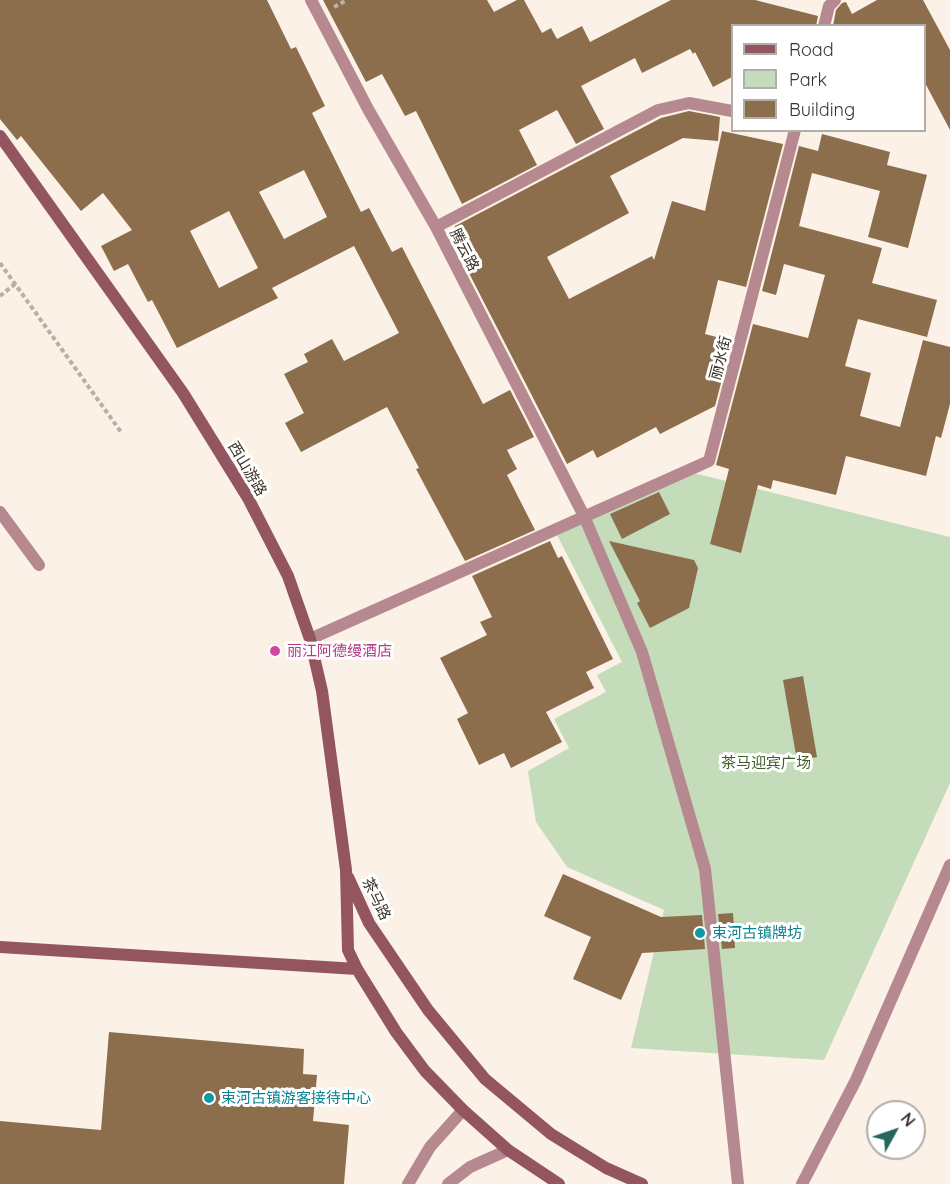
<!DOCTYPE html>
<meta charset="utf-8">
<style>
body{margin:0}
#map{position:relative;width:950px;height:1184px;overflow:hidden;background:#fbf1e6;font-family:Quicksand,sans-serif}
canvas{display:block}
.legend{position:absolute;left:731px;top:24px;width:195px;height:108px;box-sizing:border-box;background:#fff;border:2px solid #b1ada9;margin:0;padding:8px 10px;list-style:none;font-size:18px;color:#3b3127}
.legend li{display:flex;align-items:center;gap:12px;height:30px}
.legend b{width:30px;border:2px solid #b1ada9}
.north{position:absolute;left:866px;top:1100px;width:60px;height:60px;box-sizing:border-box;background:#fff;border:2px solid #b1ada9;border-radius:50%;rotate:50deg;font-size:16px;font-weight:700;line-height:24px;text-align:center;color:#3b3127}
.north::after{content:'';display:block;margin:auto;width:21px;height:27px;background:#23685b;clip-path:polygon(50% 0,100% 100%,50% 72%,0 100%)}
</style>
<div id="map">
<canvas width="950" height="1184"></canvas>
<ul class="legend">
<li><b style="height:8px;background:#935661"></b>Road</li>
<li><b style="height:16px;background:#c5dcbb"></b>Park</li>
<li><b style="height:16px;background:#8c6e4d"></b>Building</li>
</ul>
<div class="north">N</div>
</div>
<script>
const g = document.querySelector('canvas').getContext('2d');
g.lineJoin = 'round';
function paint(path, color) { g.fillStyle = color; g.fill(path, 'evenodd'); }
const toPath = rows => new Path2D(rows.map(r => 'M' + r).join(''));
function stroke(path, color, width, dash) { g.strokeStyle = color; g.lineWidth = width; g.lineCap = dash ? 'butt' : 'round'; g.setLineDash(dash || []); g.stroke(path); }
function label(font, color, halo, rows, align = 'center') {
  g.font = font + ' Quicksand,"Noto Sans SC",sans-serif'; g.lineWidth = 6; g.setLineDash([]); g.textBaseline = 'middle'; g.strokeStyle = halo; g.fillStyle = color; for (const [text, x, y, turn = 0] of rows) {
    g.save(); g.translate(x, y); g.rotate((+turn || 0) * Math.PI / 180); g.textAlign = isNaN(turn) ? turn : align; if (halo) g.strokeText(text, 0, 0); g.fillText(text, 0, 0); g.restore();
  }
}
const green = toPath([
 [682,470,950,537,950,783,824,1060,631,1048,664,910,567,867,536,822,528,771,569,748,554,719,606,692,597,675,622,662,557,535]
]);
const building = toPath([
 [0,0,267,0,291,49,296,47,325,106,312,113,361,212,369,208,392,252,402,247,483,404,510,390,534,437,507,450,517,469,507,475,535,530,465,561,416,469,419,468,387,407,301,452,285,423,304,413,284,374,308,362,304,354,332,339,344,361,399,333,354,246,272,288,278,298,177,348,152,300,148,302,128,264,114,271,101,246,132,230,103,193,81,211,21,136,17,140,0,119],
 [304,170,327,217,284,239,259,192],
 [229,211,258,268,219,288,190,231],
 [323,0,487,0,494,12,517,0,524,0,542,33,551,28,557,39,582,26,590,42,671,0,755,0,818,16,816,26,732,26,732,77,713,87,695,52,693,54,690,49,642,73,635,58,581,86,604,129,576,144,557,110,519,130,537,165,462,204,416,111,405,116,382,74,366,82],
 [877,0,923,0,950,50,950,130,924,81,924,26,833,26,836,10,842,3,846,2,852,14],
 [689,111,720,117,718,141,683,138,610,176,629,213,547,257,569,299,652,256,654,260,672,201,705,211,722,131,783,144,746,287,718,280,705,334,732,341,715,406,660,434,656,427,597,458,593,450,567,464,452,240,455,226,661,118],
 [822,134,890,152,887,165,927,175,908,248,868,237,880,191,812,173,799,226,882,248,872,283,937,300,927,337,858,319,845,366,871,373,860,416,900,427,923,340,950,347,950,404,941,438,936,436,926,476,846,456,836,495,773,480,771,489,758,485,741,553,710,544,729,469,716,465,753,324,808,338,825,275,784,264,776,295,762,291,799,146,818,151],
 [659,492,670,514,622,539,610,514],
 [550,541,558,558,562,556,613,659,586,672,594,688,546,712,562,742,511,768,504,753,479,765,457,719,468,713,440,658,487,635,480,622,492,617,472,576],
 [609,541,694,560,698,568,689,608,650,628,637,603,640,601],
 [803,676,817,757,797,761,783,680],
 [563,874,661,917,702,915,705,949,642,953,621,1000,573,979,591,937,544,916],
 [733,913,735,948,722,949,718,914],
 [109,1032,304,1049,303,1074,317,1075,313,1121,349,1125,344,1184,0,1184,0,1121,101,1130]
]);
const path = toPath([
 [334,7,347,0],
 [0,263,121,432],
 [0,296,15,284]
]);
const lane = toPath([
 [408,1184,430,1147,463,1110],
 [448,1184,470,1167,508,1150]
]);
const street = toPath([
 [311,0,368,109,436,227,584,516,642,652,705,869,738,1184],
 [824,26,829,6,835,0],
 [436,227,658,110,689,103,732,111],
 [0,512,39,565],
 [310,639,709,461,795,130],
 [802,1184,856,1080,950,865]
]);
const secondary = toPath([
 [0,136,183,393,248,498,288,576,310,639,322,691,346,870,348,950,357,969,396,1032,425,1071,463,1110,508,1150,559,1184],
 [348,877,369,923,428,1010,485,1079,551,1134,606,1168,642,1184],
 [0,947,357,969]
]);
const markers = [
 [275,651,6,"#d1479c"],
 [700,933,6,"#0f9aa8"],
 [209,1098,6,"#0f9aa8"]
];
const streetNames = [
 ["腾云路",464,250,63],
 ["丽水街",721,358,-75],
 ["西山游路",247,469,59],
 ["茶马路",376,899,64]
];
const hotelNames = [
 ["丽江阿德缦酒店",287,651]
];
const parkNames = [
 ["茶马迎宾广场",766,763]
];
const cultureNames = [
 ["束河古镇牌坊",712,933],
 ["束河古镇游客接待中心",221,1098]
];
paint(green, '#c5dcbb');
paint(building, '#8c6e4d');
stroke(path, '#b9afa5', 4, [4.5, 3]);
stroke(lane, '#b5898f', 12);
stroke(street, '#b5898f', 12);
stroke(secondary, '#935661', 12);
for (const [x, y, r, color] of markers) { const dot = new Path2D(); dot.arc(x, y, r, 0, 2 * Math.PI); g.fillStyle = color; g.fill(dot); stroke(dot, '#fff', 2); }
label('15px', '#3b3127', '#fff', streetNames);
label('15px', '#b23c85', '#fff', hotelNames, 'left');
label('15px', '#3c5e29', '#fff', parkNames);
label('15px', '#0d838f', '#fff', cultureNames, 'left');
</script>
